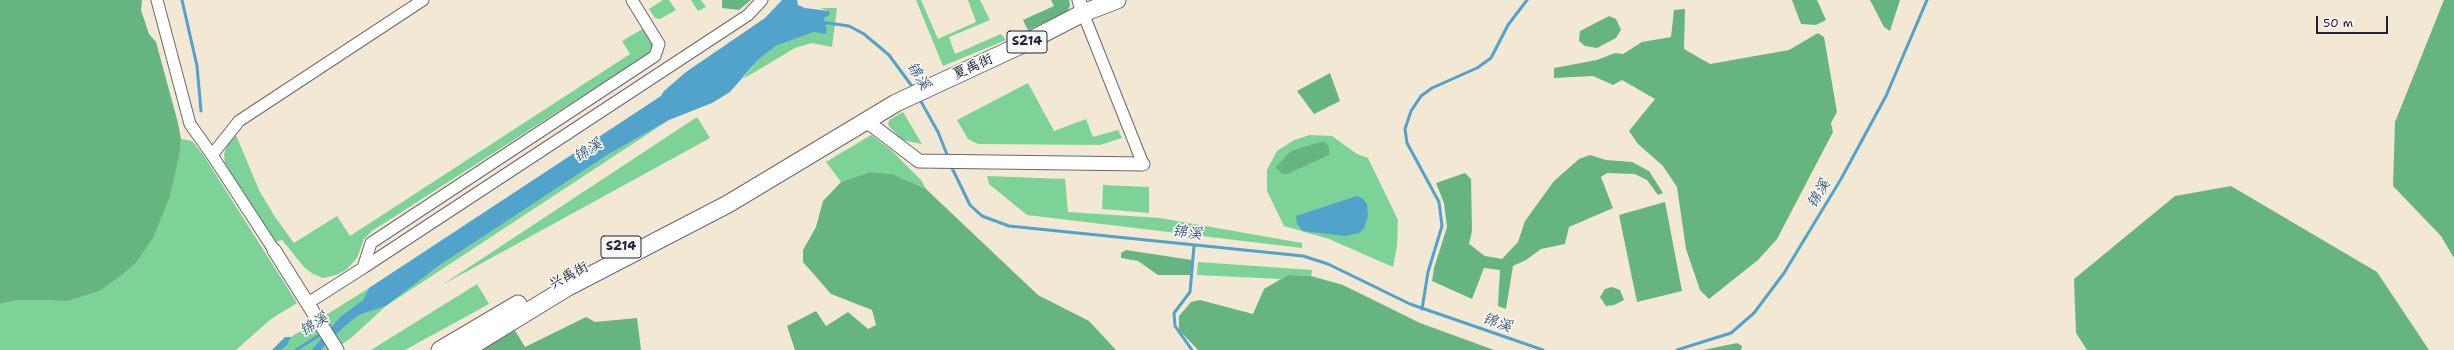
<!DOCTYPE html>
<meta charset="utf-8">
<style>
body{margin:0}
#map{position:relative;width:2454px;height:350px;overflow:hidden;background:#f2e8d4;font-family:"Shantell Sans",sans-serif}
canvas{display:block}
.scale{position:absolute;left:2316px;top:16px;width:72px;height:18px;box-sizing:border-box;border:2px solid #22223b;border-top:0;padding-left:5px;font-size:12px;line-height:14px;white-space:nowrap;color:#22223b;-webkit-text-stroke:3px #f6f6f2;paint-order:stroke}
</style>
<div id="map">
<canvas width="2454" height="350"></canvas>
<div class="scale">50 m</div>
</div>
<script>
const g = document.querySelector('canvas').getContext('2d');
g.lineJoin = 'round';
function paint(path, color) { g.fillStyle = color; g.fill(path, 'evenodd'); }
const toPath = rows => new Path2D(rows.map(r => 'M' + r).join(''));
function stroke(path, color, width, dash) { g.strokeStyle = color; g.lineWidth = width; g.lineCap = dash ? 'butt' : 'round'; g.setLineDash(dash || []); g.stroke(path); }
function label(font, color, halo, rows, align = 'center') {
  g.font = font + ' "Shantell Sans","LXGW WenKai TC",sans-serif'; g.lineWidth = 3.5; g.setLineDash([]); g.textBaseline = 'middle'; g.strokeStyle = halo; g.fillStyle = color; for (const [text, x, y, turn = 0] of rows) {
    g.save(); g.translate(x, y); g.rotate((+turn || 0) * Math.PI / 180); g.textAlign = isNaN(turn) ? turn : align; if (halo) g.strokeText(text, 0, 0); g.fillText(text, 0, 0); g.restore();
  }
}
const green = toPath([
 [663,0,669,0,676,10,660,19,655,18,649,9],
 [691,0,701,0,706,7,698,11],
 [916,0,921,0,938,39,976,22,968,0,980,0,990,20,949,37,955,54,1001,34,1006,40,943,66],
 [820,8,837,8,832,47,812,43,795,48,743,79,758,60,776,46,814,32,826,33,827,30,824,18,830,15,829,11],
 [644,28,653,43,654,48,646,55,372,231,364,239,357,258,346,270,336,275,323,278,313,274,304,267,282,240,275,242,225,164,224,154,227,145,236,135,259,190,275,217,294,243,337,216,350,236,630,54,622,41],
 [1028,83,1054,131,1086,119,1093,137,1118,130,1122,138,1100,145,978,144,968,139,957,120],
 [903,112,922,144,902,140,888,125,889,120],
 [697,117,710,138,442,285],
 [669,120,386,306,351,338,334,350,321,350,344,327,359,315,386,306,440,265,609,154],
 [871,135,892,151,921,180,926,189,893,174,869,172,841,182,826,162],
 [1310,135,1332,136,1357,154,1368,158,1398,220,1397,246,1393,267,1329,239,1284,226,1267,191,1267,170,1277,151,1294,140],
 [181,139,192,141,204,156,297,303,271,319,236,350,0,350,0,304,18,300,68,301,100,291,135,264,170,196],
 [987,176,1065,179,1068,212,1160,218,1302,243,1302,248,1027,215,989,184],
 [1103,185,1149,187,1149,213,1102,209],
 [1198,262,1312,270,1311,276,1288,275,1281,279,1197,275],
 [477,284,489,304,405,350,371,350],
 [369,288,363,300,340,317,311,350,281,350,291,337]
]);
const forest = toPath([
 [0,0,142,0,141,10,149,34,156,42,178,123,181,139,179,156,170,196,153,238,135,264,119,277,100,291,68,301,18,300,0,304],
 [722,0,751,0,739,10,722,8],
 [1051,0,1069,0,1070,5,1067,12,1028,30,1023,20,1054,6],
 [1792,0,1817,0,1826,20,1816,25,1801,24],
 [1870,0,1900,0,1890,31,1884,27],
 [2444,0,2454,0,2454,258,2441,236,2393,186,2395,122],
 [1685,9,1684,49,1710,64,1789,50,1818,33,1824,37,1837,112,1831,123,1833,132,1777,239,1758,260,1709,299,1700,290,1686,249,1677,187,1663,166,1638,144,1629,131,1655,99,1622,80,1613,85,1593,76,1554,78,1554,68,1597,60,1615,53,1623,54,1642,42,1671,37,1674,10],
 [1609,16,1616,19,1621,30,1616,38,1597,48,1585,46,1579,41,1580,31],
 [1330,73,1340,101,1314,114,1297,91],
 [1324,141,1329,147,1329,155,1287,174,1282,174,1276,167,1291,151],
 [1590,155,1606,160,1632,162,1649,171,1663,193,1658,195,1647,180,1635,174,1607,173,1601,177,1613,208,1569,227,1565,244,1541,249,1526,260,1513,266,1506,309,1498,306,1500,270,1484,268,1472,299,1432,281,1434,268,1447,227,1444,203,1436,183,1465,173,1471,179,1472,231,1469,244,1485,256,1502,259,1518,242,1525,221,1554,181,1579,159],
 [869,172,893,174,926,189,1038,295,1089,321,1116,350,795,350,787,326,816,311,826,326,848,312,868,329,876,325,872,310,831,294,803,262,803,250,816,227,823,201,841,182],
 [2231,186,2377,272,2429,350,2087,350,2076,333,2074,279,2175,196],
 [1665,202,1682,291,1637,302,1619,215],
 [1126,250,1192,260,1190,275,1158,275,1138,261,1121,258,1121,253],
 [1288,275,1311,276,1343,285,1420,323,1494,350,1198,350,1179,330,1179,316,1191,302,1200,300,1253,314,1264,289],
 [1612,287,1620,290,1624,300,1614,305,1606,306,1600,297,1605,289],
 [586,317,595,322,637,318,641,350,482,350,514,329,525,347],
 [1737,343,1742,346,1741,350,1703,350]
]);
const water = toPath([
 [782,0,797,0,798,5,805,8,829,11,830,15,824,18,827,30,826,34,814,32,776,46,758,60,730,92,712,103,669,120,609,154,440,265,386,306,359,315,344,327,321,350,311,350,340,317,363,300,369,288,661,96,664,91,686,72,765,18],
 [1357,196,1362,198,1367,204,1368,216,1364,228,1359,233,1345,236,1303,231,1297,224,1296,216],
 [285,337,291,337,287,345,281,350,272,350]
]);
const stream = toPath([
 [182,0,197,66,201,111],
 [821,22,849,26,864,34,889,55,914,89],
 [919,98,938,132,948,157],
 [950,164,970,205,982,216,1009,226,1303,256,1328,264,1410,304,1543,350],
 [1422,309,1428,272,1442,226,1439,202,1407,143,1405,129,1411,111,1421,96,1432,88,1477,68,1491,58,1508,25,1527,0],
 [296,350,323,333],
 [1192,350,1175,326,1174,313,1190,292,1194,246],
 [1677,350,1731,333,1754,313,1784,273,1841,179,1886,96,1927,0]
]);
const minor = toPath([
 [157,0,190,124,212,155],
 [1083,13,1143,164],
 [274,250,212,155,239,121,423,0],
 [363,268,748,15,762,0],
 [308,303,363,268,371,243,655,56,659,44,632,0]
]);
const tertiary = toPath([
 [1079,0,1083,13],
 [865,120,919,161,1143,164],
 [274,250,337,350]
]);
const primary = toPath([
 [440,350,518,304],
 [465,350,568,287,728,204,896,103,1023,44,1083,13,1117,0]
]);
const shields = [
 [1027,42,40],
 [621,247,40]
];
const shieldNames = [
 ["S214",1027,42],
 ["S214",621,247]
];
const streetNames = [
 ["夏禹街",973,67,-24],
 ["兴禹街",569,276,-28]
];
const waterNames = [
 ["锦溪",918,76,57],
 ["锦溪",588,151,-33],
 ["锦溪",1819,194,-59],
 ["锦溪",1187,233,6],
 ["锦溪",1497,323,19],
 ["锦溪",314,325,-33]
];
paint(green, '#7dd397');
paint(forest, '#66b580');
paint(water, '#51a3cc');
stroke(stream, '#51a3cc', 3);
stroke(minor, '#6b6771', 13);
stroke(tertiary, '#6b6771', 15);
stroke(primary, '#6b6771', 19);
stroke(minor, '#fff', 11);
stroke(tertiary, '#fff', 13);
stroke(primary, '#fff', 17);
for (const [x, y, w] of shields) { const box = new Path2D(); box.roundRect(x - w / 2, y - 11, w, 22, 3); g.fillStyle = '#f6f6f2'; g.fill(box); stroke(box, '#22223b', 1); }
label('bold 13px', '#22223b', null, shieldNames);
label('14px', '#22223b', '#f6f6f2', streetNames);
label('italic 15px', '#355675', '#f6f6f2', waterNames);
</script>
